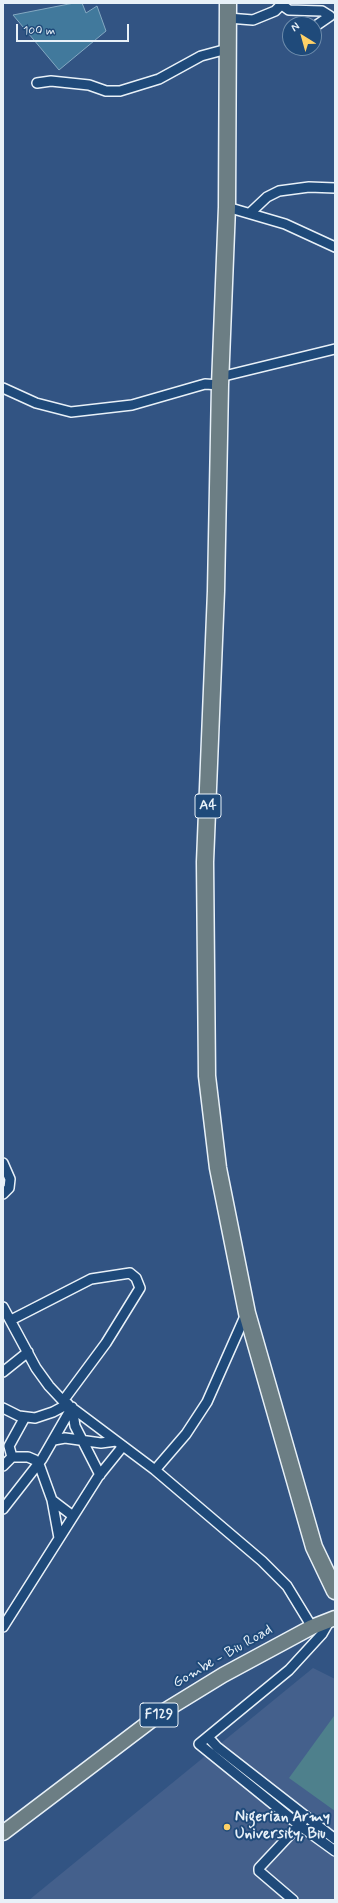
<!DOCTYPE html>
<style>
body{margin:0}
#map{position:relative;width:338px;height:1903px;overflow:hidden;background:#325483;font-family:Mynerve,sans-serif}
canvas{display:block}
.frame{position:absolute;inset:0;border:4px solid #e8f1f8;pointer-events:none}
.north{position:absolute;left:282px;top:16px;width:40px;height:40px;box-sizing:border-box;background:#1f4a7a;border:1px solid #6f8dac;border-radius:50%;rotate:323deg;font-size:11px;font-weight:700;line-height:16px;text-align:center;color:#e8f1f8}
.north::after{content:'';display:block;margin:auto;width:14px;height:18px;background:#ffd166;clip-path:polygon(50% 0,100% 100%,50% 72%,0 100%)}
.scale{position:absolute;left:16px;top:24px;width:113px;height:18px;box-sizing:border-box;border:2px solid #e8f1f8;border-top:0;padding-left:5px;font-size:12px;line-height:14px;white-space:nowrap;color:#e8f1f8;-webkit-text-stroke:3px #1f4a7a;paint-order:stroke}
</style>
<div id="map">
<canvas width="338" height="1903"></canvas>
<div class="frame"></div>
<div class="north">N</div>
<div class="scale">100 m</div>
</div>
<script>
const g = document.querySelector('canvas').getContext('2d');
g.lineJoin = 'round';
function paint(path, color) { g.fillStyle = color; g.fill(path, 'evenodd'); }
const toPath = rows => new Path2D(rows.map(r => 'M' + r).join(''));
function stroke(path, color, width, dash) { g.strokeStyle = color; g.lineWidth = width; g.lineCap = dash ? 'butt' : 'round'; g.setLineDash(dash || []); g.stroke(path); }
function label(font, color, halo, rows, align = 'center') {
  g.font = font + ' Mynerve,sans-serif'; g.lineWidth = 4; g.setLineDash([]); g.textBaseline = 'middle'; g.strokeStyle = halo; g.fillStyle = color; for (const [text, x, y, turn = 0] of rows) {
    g.save(); g.translate(x, y); g.rotate((+turn || 0) * Math.PI / 180); g.textAlign = isNaN(turn) ? turn : align; if (halo) g.strokeText(text, 0, 0); g.fillText(text, 0, 0); g.restore();
  }
}
const built = toPath([
 [313,1668,335,1679,335,1900,29,1900]
]);
const green = toPath([
 [334,1716,335,1717,335,1811,289,1778]
]);
const water = toPath([
 [74,3,82,3,86,13,97,6,106,31,59,70,13,15,74,3]
]);
const street = toPath([
 [282,5,289,10,322,11,330,16,314,27],
 [228,18,253,20,275,11,283,3],
 [37,83,51,81,89,85,106,91,120,91,159,79,201,56,227,49],
 [227,207,285,224,335,247],
 [250,213,267,197,279,191,309,187,335,188],
 [220,377,335,349],
 [3,388,36,403,71,412,132,405,205,384,220,385],
 [3,1163,10,1179,9,1188,3,1194],
 [3,1307,36,1368,49,1386,63,1401,155,1470,262,1561,287,1586,312,1627],
 [11,1320,91,1279,130,1273,136,1278,140,1288,106,1343,63,1401],
 [3,1372,28,1352],
 [72,1407,75,1426,100,1475],
 [3,1408,19,1416,35,1418,53,1412,68,1404],
 [54,1440,65,1438,101,1443,116,1441],
 [12,1457,28,1457,35,1460,39,1464,52,1500,73,1516],
 [3,1466,12,1457,9,1446,25,1417],
 [155,1470,186,1434,207,1402,246,1314],
 [52,1500,59,1538],
 [3,1509,42,1459,72,1407],
 [330,1620,322,1634,289,1670,199,1744,299,1825,335,1851],
 [3,1627,98,1477,123,1446],
 [208,1737,217,1747,335,1839],
 [293,1900,259,1871,259,1868,303,1821]
]);
const primary = toPath([
 [3,1833,161,1713,223,1675,312,1627,335,1618]
]);
const highway = toPath([
 [228,3,227,207,220,385,216,591,205,862,207,1076,218,1168,247,1313,314,1547,335,1591]
]);
const markers = [
 [227,1827,4,"#ffd166"]
];
const shields = [
 [208,806,26],
 [159,1715,38]
];
const shieldNames = [
 ["A4",208,806],
 ["F129",159,1715]
];
const streetNames = [
 ["Gombe - Biu Road",223,1657,-30]
];
const poiNames = [
 ["Nigerian Army",235,1818],
 ["University, Biu",235,1835]
];
paint(built, '#44608c');
paint(green, '#4e808c');
paint(water, '#41799c');
stroke(water, '#84a9c1', 1);
stroke(street, '#e8f1f8', 12);
stroke(primary, '#e8f1f8', 17);
stroke(highway, '#e8f1f8', 19);
stroke(street, '#1f4a7a', 9);
stroke(primary, '#6c7e84', 14);
stroke(highway, '#6c7e84', 16);
for (const [x, y, r, color] of markers) { const dot = new Path2D(); dot.arc(x, y, r, 0, 2 * Math.PI); g.fillStyle = color; g.fill(dot); stroke(dot, '#1f4a7a', 1.5); }
for (const [x, y, w] of shields) { const box = new Path2D(); box.roundRect(x - w / 2, y - 12, w, 24, 3); g.fillStyle = '#1f4a7a'; g.fill(box); stroke(box, '#e8f1f8', 1); }
label('bold 14px', '#e8f1f8', null, shieldNames);
label('15px', '#e8f1f8', '#1f4a7a', streetNames);
label('bold 15px', '#e8f1f8', '#1f4a7a', poiNames, 'left');
</script>
